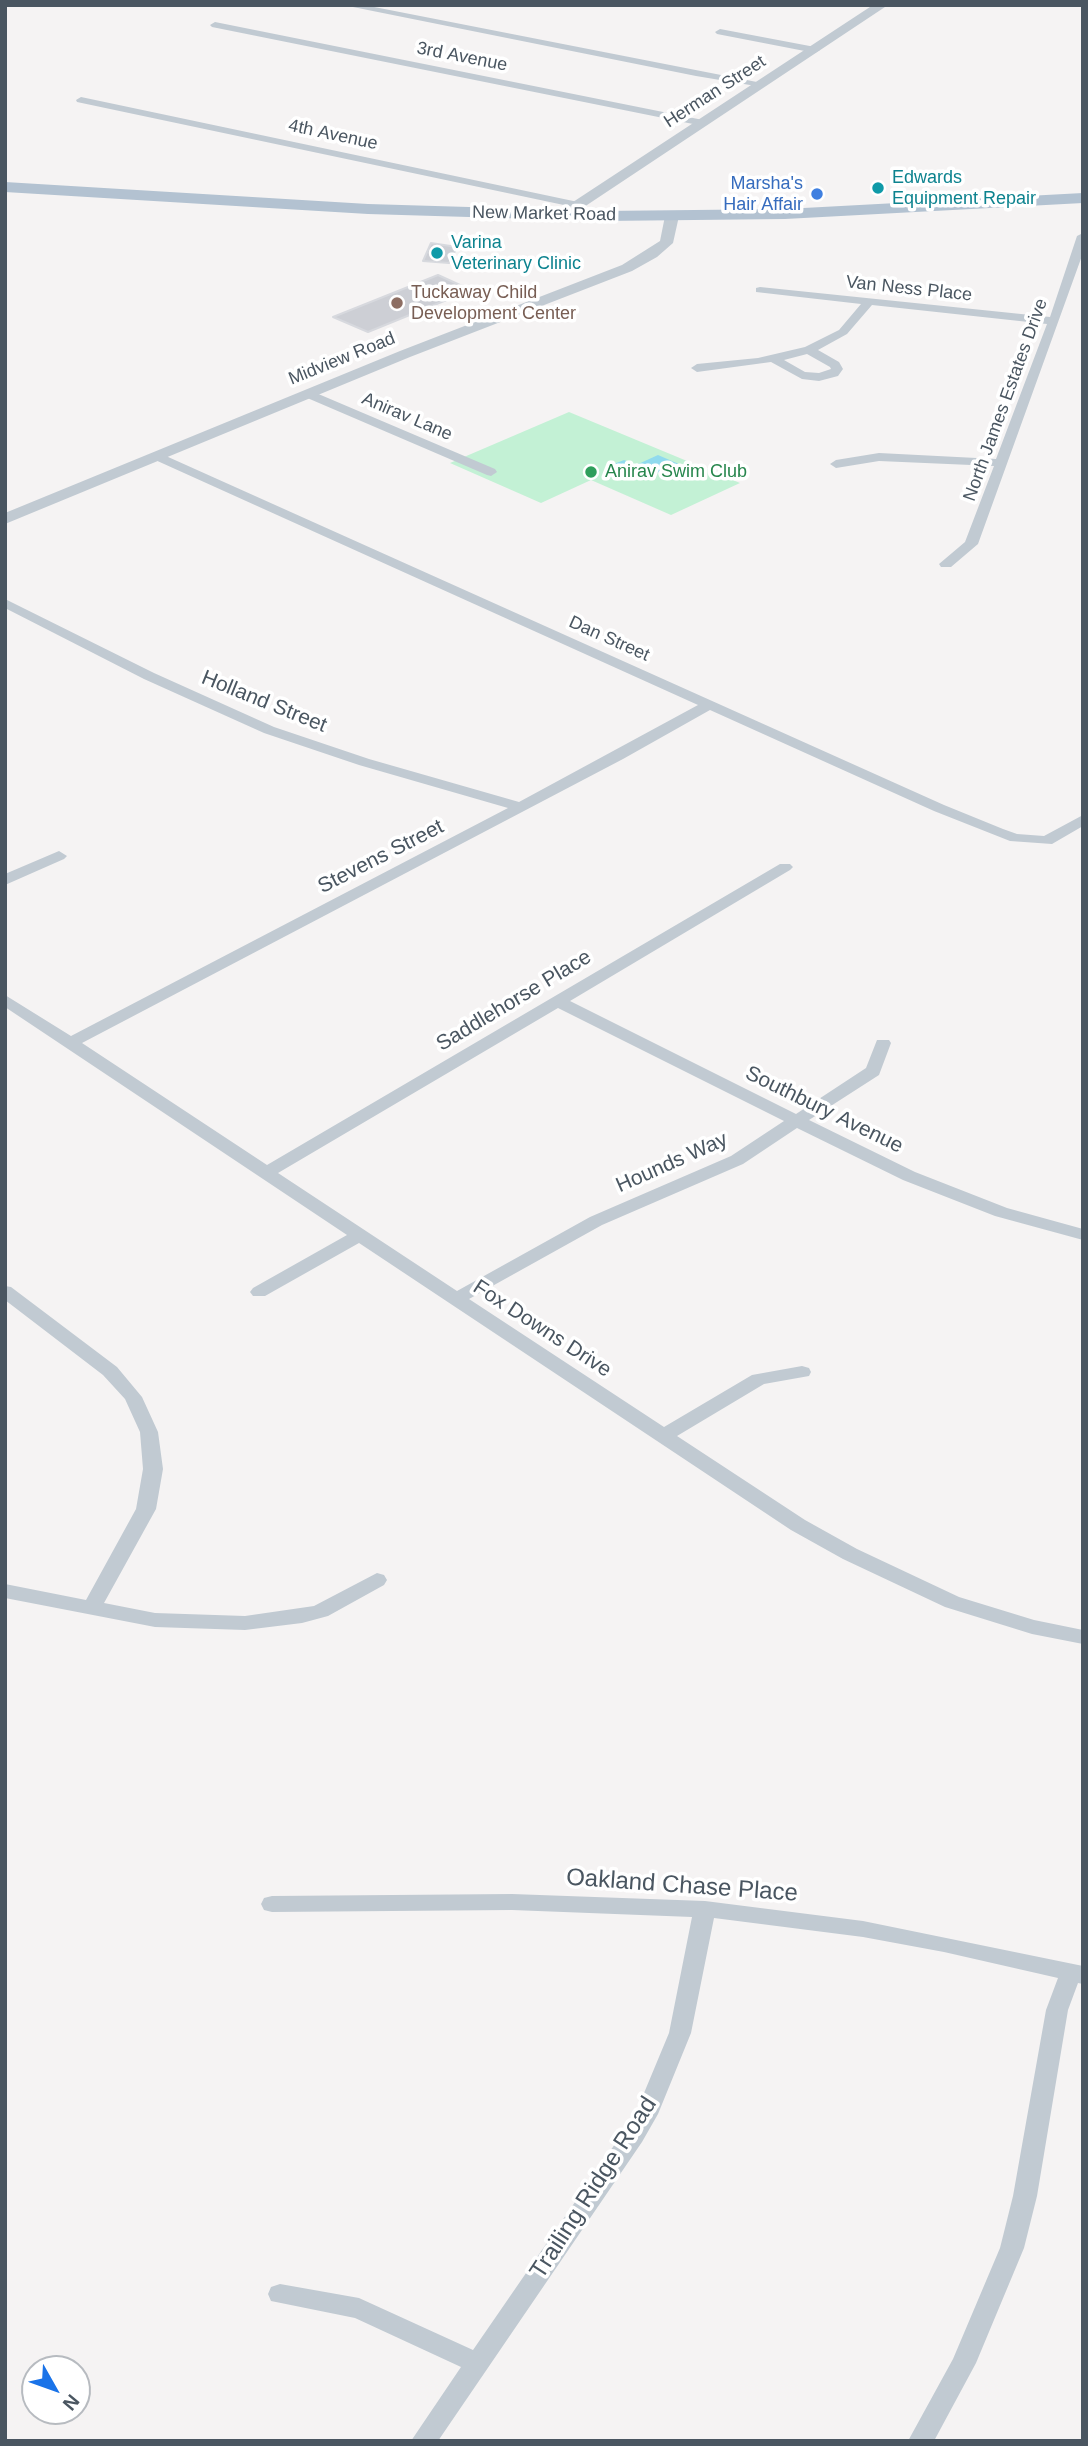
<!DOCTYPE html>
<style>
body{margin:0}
#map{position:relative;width:1088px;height:2446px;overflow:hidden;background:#f5f3f3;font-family:Helvetica,sans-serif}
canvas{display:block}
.frame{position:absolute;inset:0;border:7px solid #4a5661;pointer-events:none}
.north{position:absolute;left:21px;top:2355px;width:70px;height:70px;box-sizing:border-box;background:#fff;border:2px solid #b7bbc0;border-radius:50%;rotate:130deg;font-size:19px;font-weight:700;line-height:28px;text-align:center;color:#4a5661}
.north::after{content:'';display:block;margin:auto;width:24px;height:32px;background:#1a73e8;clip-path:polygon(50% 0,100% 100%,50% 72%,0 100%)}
</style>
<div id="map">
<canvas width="1088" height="2446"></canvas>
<div class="frame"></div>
<div class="north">N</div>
</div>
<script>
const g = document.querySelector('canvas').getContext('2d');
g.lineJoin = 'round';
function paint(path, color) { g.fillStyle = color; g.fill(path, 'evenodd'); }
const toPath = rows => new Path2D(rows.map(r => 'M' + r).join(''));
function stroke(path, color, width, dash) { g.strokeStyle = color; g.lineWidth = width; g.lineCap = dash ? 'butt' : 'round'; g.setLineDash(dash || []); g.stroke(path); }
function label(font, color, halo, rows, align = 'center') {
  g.font = font + ' Helvetica,sans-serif'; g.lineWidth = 7; g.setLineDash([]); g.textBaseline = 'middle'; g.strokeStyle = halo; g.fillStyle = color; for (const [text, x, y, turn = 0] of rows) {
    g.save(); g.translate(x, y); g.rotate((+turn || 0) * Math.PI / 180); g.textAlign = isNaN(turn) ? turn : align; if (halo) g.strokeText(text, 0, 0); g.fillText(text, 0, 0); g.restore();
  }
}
const green = toPath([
 [569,412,740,483,671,515,591,480,541,503,450,463]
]);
const water = toPath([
 [658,455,695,471,681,477,664,470,642,480,609,466,624,460,636,465]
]);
const building = toPath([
 [431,243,457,247,449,263,423,261,431,243],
 [438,275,471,290,368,332,333,317,438,275]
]);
const minor = toPath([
 [343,5,364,5,767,84,762,87,696,76,343,5],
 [215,22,703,120,708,123,703,126,212,27,210,25,215,22],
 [720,29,815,47,820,50,815,53,717,34,715,32,720,29],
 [81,97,578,202,583,205,578,208,77,102,76,100,81,97],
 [1083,233,1083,253,978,544,951,567,941,567,939,564,965,542,994,466,879,461,836,468,830,464,836,460,879,453,996,459,1047,324,872,305,847,334,818,350,839,362,843,369,838,376,819,381,802,379,771,362,697,372,691,368,697,364,758,358,805,347,839,330,861,304,756,292,756,288,760,287,1050,317,1077,236,1083,233],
 [807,354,830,367,831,369,819,373,805,372,784,360,807,354],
 [309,390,495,469,497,472,491,476,487,475,305,397,303,394,309,390],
 [157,452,944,805,1003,829,1017,834,1044,836,1083,815,1083,826,1052,844,1010,841,934,811,710,710,623,759,82,1043,267,1165,780,864,790,864,793,867,790,870,570,1001,796,1114,866,1068,877,1040,889,1040,891,1043,879,1075,809,1120,915,1172,1007,1208,1083,1229,1083,1240,995,1216,903,1180,797,1128,743,1164,602,1225,469,1299,664,1427,752,1375,802,1366,809,1368,811,1372,809,1376,764,1384,677,1436,805,1520,857,1549,959,1597,1034,1620,1083,1630,1083,1644,1032,1634,945,1607,843,1559,791,1530,359,1243,265,1296,253,1296,250,1292,253,1288,347,1235,5,1007,5,995,71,1036,508,808,359,765,264,733,144,679,5,608,5,599,154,673,274,727,369,759,519,802,698,705,153,459,151,456,157,452],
 [558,1008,784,1121,731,1156,590,1217,457,1291,278,1173,558,1008],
 [59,851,67,856,64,859,5,885,5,874,59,851],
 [5,1286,11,1287,117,1367,142,1397,158,1432,163,1469,156,1509,104,1603,155,1613,245,1616,314,1606,377,1573,384,1575,387,1580,384,1585,328,1616,302,1623,245,1630,155,1627,5,1598,5,1584,86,1600,136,1509,143,1469,140,1432,125,1399,103,1375,5,1300,5,1286],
 [512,1894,705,1901,863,1921,1083,1966,1083,1984,1078,1983,1068,2010,1037,2196,1024,2248,976,2363,934,2441,908,2441,953,2359,1000,2248,1013,2196,1046,2010,1058,1978,944,1952,863,1937,714,1918,691,2033,658,2114,642,2142,438,2441,411,2441,461,2367,355,2318,271,2301,268,2294,271,2287,280,2284,359,2298,473,2350,626,2128,639,2105,669,2033,692,1917,512,1910,272,1912,264,1910,261,1904,264,1898,272,1896,512,1894]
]);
const tertiary = toPath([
 [873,5,888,5,584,207,579,218,569,218,567,215,573,202,873,5],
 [672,212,679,216,673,243,657,257,632,271,410,357,5,524,5,513,400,351,622,265,660,241,665,216,672,212]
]);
const primary = toPath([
 [5,182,368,204,603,211,785,209,1083,193,1083,203,785,219,603,221,368,214,5,192,5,182]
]);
const markers = [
 [878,188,7,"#0f9aa8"],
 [817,194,7,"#3f7fe0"],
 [437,253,7,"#0f9aa8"],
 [397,303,7,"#8d6e63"],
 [591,472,7,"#2e9e5b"]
];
const farStreetnames = [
 ["3rd Avenue",462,57,11],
 ["Herman Street",715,92,-33],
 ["4th Avenue",333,135,12],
 ["New Market Road",544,214,1],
 ["Van Ness Place",909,289,6],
 ["Midview Road",342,359,-22],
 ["North James Estates Drive",1006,400,-70],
 ["Anirav Lane",407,417,23],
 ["Dan Street",609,639,24]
];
const farCulturenames = [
 ["Edwards",892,178],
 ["Equipment Repair",892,199],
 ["Varina",451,243],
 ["Veterinary Clinic",451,264]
];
const farShopnames = [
 ["Marsha's",803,184],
 ["Hair Affair",803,205]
];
const farEducationnames = [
 ["Tuckaway Child",411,293],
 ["Development Center",411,314]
];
const farLeisurenames = [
 ["Anirav Swim Club",605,472]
];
const streetNames = [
 ["Holland Street",264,702,22],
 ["Stevens Street",381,857,-27],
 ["Saddlehorse Place",514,1001,-31],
 ["Southbury Avenue",824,1110,26],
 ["Hounds Way",672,1163,-24],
 ["Fox Downs Drive",542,1329,33]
];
const nearStreetnames = [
 ["Oakland Chase Place",682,1886,4],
 ["Trailing Ridge Road",594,2188,-57]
];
paint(green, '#c3f1d5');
paint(water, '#90daee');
paint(building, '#cdcfd5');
stroke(building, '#d7d9de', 2);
paint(minor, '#c1cad2');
paint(tertiary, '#c1cad2');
paint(primary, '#b3c2d1');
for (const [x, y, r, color] of markers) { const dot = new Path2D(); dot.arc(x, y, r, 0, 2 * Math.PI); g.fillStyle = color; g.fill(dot); stroke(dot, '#fff', 2.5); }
label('18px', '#4a5661', '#fff', farStreetnames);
label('18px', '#0d838f', '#fff', farCulturenames, 'left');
label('18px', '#366cbe', '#fff', farShopnames, 'right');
label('18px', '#785e54', '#fff', farEducationnames, 'left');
label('18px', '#27864d', '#fff', farLeisurenames, 'left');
label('21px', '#4a5661', '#fff', streetNames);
label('24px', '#4a5661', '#fff', nearStreetnames);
</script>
